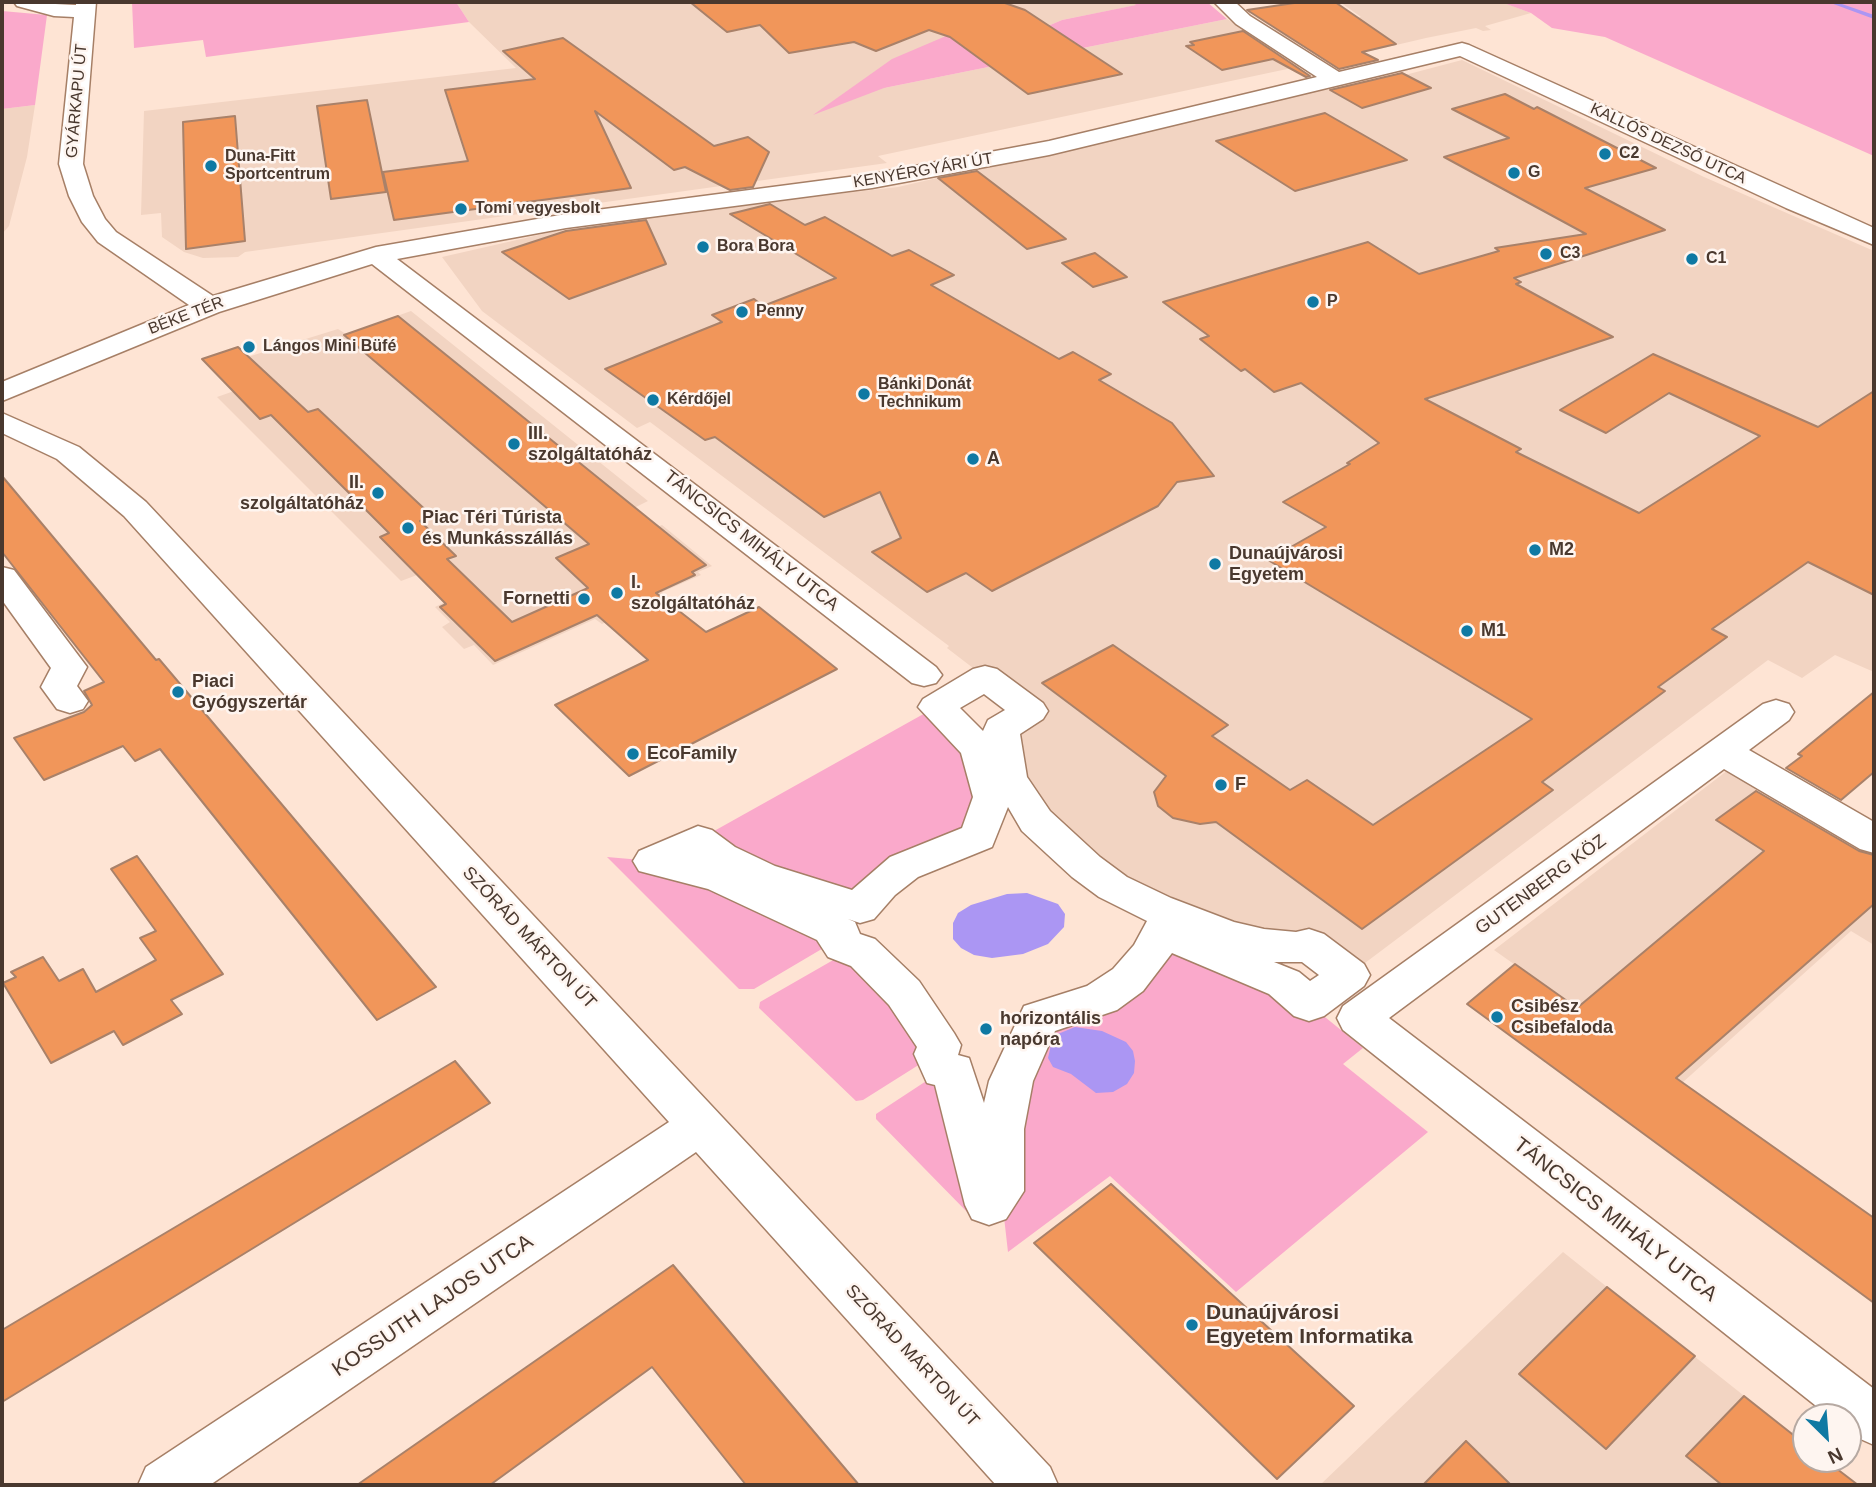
<!DOCTYPE html>
<meta charset="utf-8">
<style>
body{margin:0}
#map{position:relative;width:1876px;height:1487px;overflow:hidden;background:#fee4d4;font-family:Helvetica,sans-serif}
canvas{display:block}
.frame{position:absolute;inset:0;border:4px solid #49382e;pointer-events:none}
.north{position:absolute;left:1792px;top:1403px;width:70px;height:70px;box-sizing:border-box;background:#fef5f0;border:2px solid #b6a9a2;border-radius:50%;rotate:155deg;font-size:19px;font-weight:700;line-height:28px;text-align:center;color:#49382e}
.north::after{content:'';display:block;margin:auto;width:24px;height:32px;background:#0f79a3;clip-path:polygon(50% 0,100% 100%,50% 72%,0 100%)}
</style>
<div id="map">
<canvas width="1876" height="1487"></canvas>
<div class="frame"></div>
<div class="north">N</div>
</div>
<script>
const g = document.querySelector('canvas').getContext('2d');
g.lineJoin = 'round';
function paint(path, color) { g.fillStyle = color; g.fill(path, 'evenodd'); }
const toPath = rows => new Path2D(rows.map(r => 'M' + r).join(''));
function stroke(path, color, width, dash) { g.strokeStyle = color; g.lineWidth = width; g.lineCap = dash ? 'butt' : 'round'; g.setLineDash(dash || []); g.stroke(path); }
function label(font, color, halo, rows, align = 'center') {
  g.font = font + ' Helvetica,sans-serif'; g.lineWidth = 5; g.setLineDash([]); g.textBaseline = 'middle'; g.strokeStyle = halo; g.fillStyle = color; for (const [text, x, y, turn = 0] of rows) {
    g.save(); g.translate(x, y); g.rotate((+turn || 0) * Math.PI / 180); g.textAlign = isNaN(turn) ? turn : align; if (halo) g.strokeText(text, 0, 0); g.fillText(text, 0, 0); g.restore();
  }
}
const built = toPath([
 [456,2,1132,2,1137,5,1062,20,989,51,884,88,1227,19,1306,65,878,156,887,163,245,252,238,257,203,258,184,252,162,237,161,213,141,215,144,111,516,68,469,22],
 [1340,2,1502,2,1531,13,1485,26,1491,30,1483,31,1476,28,1426,38,1328,61,1273,30,1361,17],
 [1462,60,1704,177,1874,251,1874,672,1835,655,1802,678,1768,660,1349,975,1113,887,1003,755,1029,711,947,648,949,646,650,422,637,428,482,311,442,257,552,232,714,208,898,187,1310,92,1367,85],
 [35,105,27,157,9,226,2,234,2,109],
 [411,311,648,501,634,508,657,527,662,525,712,566,698,572,701,575,662,592,664,595,602,624,595,619,493,665,474,645,464,649,442,627,450,622,435,607,445,602,417,575,401,581,217,397,237,390,212,368,338,329,346,334],
 [1728,770,1874,856,1874,945,1851,931,1682,1083,1494,950],
 [1563,1252,1806,1445,1806,1459,1823,1459,1856,1485,1320,1485]
]);
const green = toPath([
 [132,2,456,2,469,22,206,57,203,40,134,48],
 [1132,2,1207,2,1227,19,884,88,813,115,892,59,946,36,989,51,1062,20,1136,5],
 [1501,2,1874,2,1874,156,1605,37,1552,28,1531,13],
 [2,11,47,15,35,105,2,109],
 [936,707,959,726,988,815,860,908,698,840],
 [607,857,653,861,837,940,754,989,739,989],
 [1161,932,1309,1004,1363,1048,1343,1064,1428,1132,1236,1292,1110,1176,1008,1252,1001,1191,1011,1081,1073,1010],
 [849,951,936,1054,863,1100,856,1101,759,1008,760,1002],
 [943,1070,970,1215,876,1119,876,1114]
]);
const water = toPath([
 [1027,893,1058,904,1065,914,1064,927,1048,944,1023,954,992,958,974,955,961,948,953,939,953,923,958,913,971,905,1007,894],
 [1075,1027,1102,1031,1126,1042,1133,1051,1135,1061,1134,1073,1127,1084,1113,1092,1096,1093,1071,1074,1053,1067,1048,1058,1053,1036]
]);
const stream = toPath([
 [1828,2,1836,2,1874,15,1874,19,1828,2]
]);
const building = toPath([
 [690,2,1002,2,1025,10,1122,74,1028,94,950,37,929,30,876,51,854,42,789,53,760,25,727,32,690,2],
 [1301,2,1335,2,1396,44,1362,52,1378,60,1339,69,1247,10,1301,2],
 [1243,31,1310,76,1306,77,1273,59,1222,70,1186,46,1194,45,1190,42,1243,31],
 [563,38,714,146,748,137,769,152,753,187,730,190,685,167,674,170,595,111,631,188,394,220,383,172,468,161,445,90,535,79,503,51,563,38],
 [1402,73,1431,88,1362,108,1330,90,1402,73],
 [1505,94,1534,109,1537,107,1656,168,1585,188,1665,230,1514,278,1521,282,1516,284,1613,337,1425,399,1521,449,1516,452,1639,513,1760,436,1669,393,1606,433,1560,410,1653,354,1818,427,1874,391,1874,595,1808,562,1712,629,1727,637,1658,687,1665,691,1542,782,1553,790,1362,929,1216,822,1200,824,1173,818,1158,806,1154,792,1166,776,1042,683,1113,645,1228,725,1212,736,1290,790,1307,780,1373,825,1532,719,1268,560,1326,527,1283,502,1350,464,1347,463,1379,443,1301,383,1274,392,1245,369,1241,371,1200,339,1209,336,1163,302,1368,242,1419,274,1499,251,1495,248,1586,234,1444,157,1509,138,1452,109,1505,94],
 [367,100,386,192,331,199,317,106,367,100],
 [1325,113,1407,160,1295,191,1216,141,1325,113],
 [235,116,245,241,186,249,183,122,235,116],
 [977,171,1066,239,1027,249,938,178,977,171],
 [770,204,805,225,825,217,892,256,909,250,954,275,931,285,1059,359,1073,352,1111,374,1099,380,1172,423,1214,476,1177,482,1158,506,992,591,966,573,927,592,872,552,901,538,880,492,824,517,715,437,705,440,605,369,722,322,712,315,754,299,763,306,836,278,730,214,770,204],
 [646,220,666,264,569,299,502,252,566,231,646,220],
 [1095,253,1127,277,1093,287,1062,263,1095,253],
 [398,316,706,565,692,572,695,575,656,593,706,632,759,607,837,669,629,776,555,705,648,660,597,615,495,661,440,607,446,604,380,537,389,533,271,415,260,419,202,359,238,347,308,412,318,409,432,516,420,521,456,556,447,559,512,622,588,588,556,558,589,544,344,335,398,316],
 [2,476,156,660,159,659,436,987,377,1020,160,749,135,761,123,746,44,780,14,738,84,712,92,705,84,691,104,682,2,552,2,476],
 [1874,692,1874,772,1841,800,1786,768,1802,756,1798,754,1874,692],
 [1756,791,1859,851,1874,855,1874,904,1676,1078,1874,1218,1874,1303,1467,1004,1515,964,1577,1008,1764,851,1716,820,1756,791],
 [137,856,223,974,171,1000,182,1014,123,1045,114,1031,51,1063,3,983,16,977,11,972,43,957,59,981,83,969,96,992,156,960,140,938,156,931,111,869,137,856],
 [455,1061,490,1103,2,1402,2,1330,455,1061],
 [1111,1184,1354,1406,1277,1479,1034,1243,1111,1184],
 [673,1265,859,1485,746,1485,652,1367,490,1485,357,1485,673,1265],
 [1607,1287,1695,1356,1606,1449,1519,1374,1607,1287],
 [1744,1396,1806,1445,1806,1459,1824,1459,1858,1485,1722,1485,1686,1456,1744,1396],
 [1466,1441,1511,1485,1423,1485,1466,1441]
]);
const minor = toPath([
 [14,2,76,5,76,2,96,2,83,164,93,196,105,219,116,232,213,296,376,247,566,214,872,174,1049,141,1317,77,1236,24,1214,2,1235,2,1250,16,1339,72,1462,43,1469,45,1874,228,1874,245,1786,208,1460,56,1049,155,872,188,566,228,397,259,936,667,942,675,936,683,924,686,912,683,372,264,219,312,2,401,2,382,189,305,98,242,82,222,69,196,59,164,74,17,54,16,17,6,14,2],
 [2,413,79,447,146,502,1050,1467,1058,1485,996,1485,696,1152,210,1485,138,1485,146,1467,669,1122,124,516,57,459,2,433,2,413],
 [2,567,14,570,87,667,77,686,88,701,83,709,70,713,57,709,41,687,51,668,2,600,2,567],
 [985,666,997,669,1043,703,1048,711,1043,719,1020,734,1027,777,1050,811,1100,857,1127,877,1171,898,1234,922,1264,929,1296,932,1309,929,1324,934,1364,964,1370,975,1364,986,1324,1016,1309,1021,1294,1016,1269,994,1172,953,1143,991,1117,1010,1055,1031,1033,1081,1024,1129,1024,1191,1006,1219,989,1225,972,1219,965,1205,935,1085,927,1083,914,1054,917,1047,889,1005,851,966,828,957,817,940,708,889,639,871,633,861,639,851,698,826,712,830,735,847,775,866,852,890,890,857,962,828,973,797,961,753,918,707,923,699,973,669,985,666],
 [984,694,1005,710,988,720,983,731,960,708,984,694],
 [1008,807,1022,831,1072,877,1099,897,1147,921,1134,945,1113,969,1087,986,1024,1006,989,1081,984,1103,969,1058,958,1055,961,1045,954,1033,919,981,875,939,860,934,855,922,848,919,860,923,874,919,895,895,918,877,992,847,1008,807],
 [1274,962,1302,962,1319,975,1310,981,1299,972,1274,962],
 [1776,700,1789,704,1794,712,1789,720,1749,750,1874,822,1874,853,1860,849,1724,769,1389,1018,1874,1389,1874,1445,1856,1437,1848,1431,1848,1417,1830,1417,1343,1030,1337,1018,1343,1006,1763,704,1776,700]
]);
const markers = [
 [1605,154,7,"#0f79a3"],
 [211,166,7,"#0f79a3"],
 [1514,173,7,"#0f79a3"],
 [461,209,7,"#0f79a3"],
 [703,247,7,"#0f79a3"],
 [1546,254,7,"#0f79a3"],
 [1692,259,7,"#0f79a3"],
 [1313,302,7,"#0f79a3"],
 [742,312,7,"#0f79a3"],
 [249,347,7,"#0f79a3"],
 [864,394,7,"#0f79a3"],
 [653,400,7,"#0f79a3"],
 [514,444,7,"#0f79a3"],
 [973,459,7,"#0f79a3"],
 [378,493,7,"#0f79a3"],
 [408,528,7,"#0f79a3"],
 [1535,550,7,"#0f79a3"],
 [1215,564,7,"#0f79a3"],
 [617,593,7,"#0f79a3"],
 [584,599,7,"#0f79a3"],
 [1467,631,7,"#0f79a3"],
 [178,692,7,"#0f79a3"],
 [633,754,7,"#0f79a3"],
 [1221,785,7,"#0f79a3"],
 [1497,1017,7,"#0f79a3"],
 [986,1029,7,"#0f79a3"],
 [1192,1325,7,"#0f79a3"]
];
const farStreetnames = [
 ["GYÁRKAPU ÚT",77,101,-85],
 ["KALLÓS DEZSŐ UTCA",1668,144,25],
 ["KENYÉRGYÁRI ÚT",923,171,-10],
 ["BÉKE TÉR",186,316,-21]
];
const farPoinames = [
 ["C2",1619,154],
 ["Duna-Fitt",225,157],
 ["Sportcentrum",225,175],
 ["G",1528,173],
 ["Tomi vegyesbolt",475,209],
 ["Bora Bora",717,247],
 ["C3",1560,254],
 ["C1",1706,259],
 ["P",1327,302],
 ["Penny",756,312],
 ["Lángos Mini Büfé",263,347],
 ["Bánki Donát",878,385],
 ["Technikum",878,403],
 ["Kérdőjel",667,400]
];
const poiNames = [
 ["III.",528,434],
 ["szolgáltatóház",528,455],
 ["A",987,459],
 ["II.",364,483,"right"],
 ["szolgáltatóház",364,504,"right"],
 ["Piac Téri Túrista",422,518],
 ["és Munkásszállás",422,539],
 ["M2",1549,550],
 ["Dunaújvárosi",1229,554],
 ["Egyetem",1229,575],
 ["I.",631,583],
 ["szolgáltatóház",631,604],
 ["Fornetti",570,599,"right"],
 ["M1",1481,631],
 ["Piaci",192,682],
 ["Gyógyszertár",192,703],
 ["EcoFamily",647,754],
 ["F",1235,785],
 ["Csibész",1511,1007],
 ["Csibefaloda",1511,1028],
 ["horizontális",1000,1019],
 ["napóra",1000,1040]
];
const streetNames = [
 ["TÁNCSICS MIHÁLY UTCA",751,541,38],
 ["GUTENBERG KÖZ",1541,885,-36],
 ["SZÓRÁD MÁRTON ÚT",529,938,47],
 ["SZÓRÁD MÁRTON ÚT",912,1356,47]
];
const nearStreetnames = [
 ["TÁNCSICS MIHÁLY UTCA",1615,1220,38],
 ["KOSSUTH LAJOS UTCA",433,1306,-34]
];
const nearPoinames = [
 ["Dunaújvárosi",1206,1313],
 ["Egyetem Informatika",1206,1337]
];
paint(built, '#f2d4c2');
paint(green, '#faa9cb');
paint(water, '#ab96f3');
paint(stream, '#ab96f3');
paint(building, '#f1965a');
stroke(building, '#a98169', 2);
stroke(minor, '#a67f66', 3);
paint(minor, '#fff');
for (const [x, y, r, color] of markers) { const dot = new Path2D(); dot.arc(x, y, r, 0, 2 * Math.PI); g.fillStyle = color; g.fill(dot); stroke(dot, '#fef5f0', 2.5); }
label('16px', '#49382e', '#fef5f0', farStreetnames);
label('bold 16px', '#49382e', '#fef5f0', farPoinames, 'left');
label('bold 18px', '#49382e', '#fef5f0', poiNames, 'left');
label('18px', '#49382e', '#fef5f0', streetNames);
label('21px', '#49382e', '#fef5f0', nearStreetnames);
label('bold 21px', '#49382e', '#fef5f0', nearPoinames, 'left');
</script>
